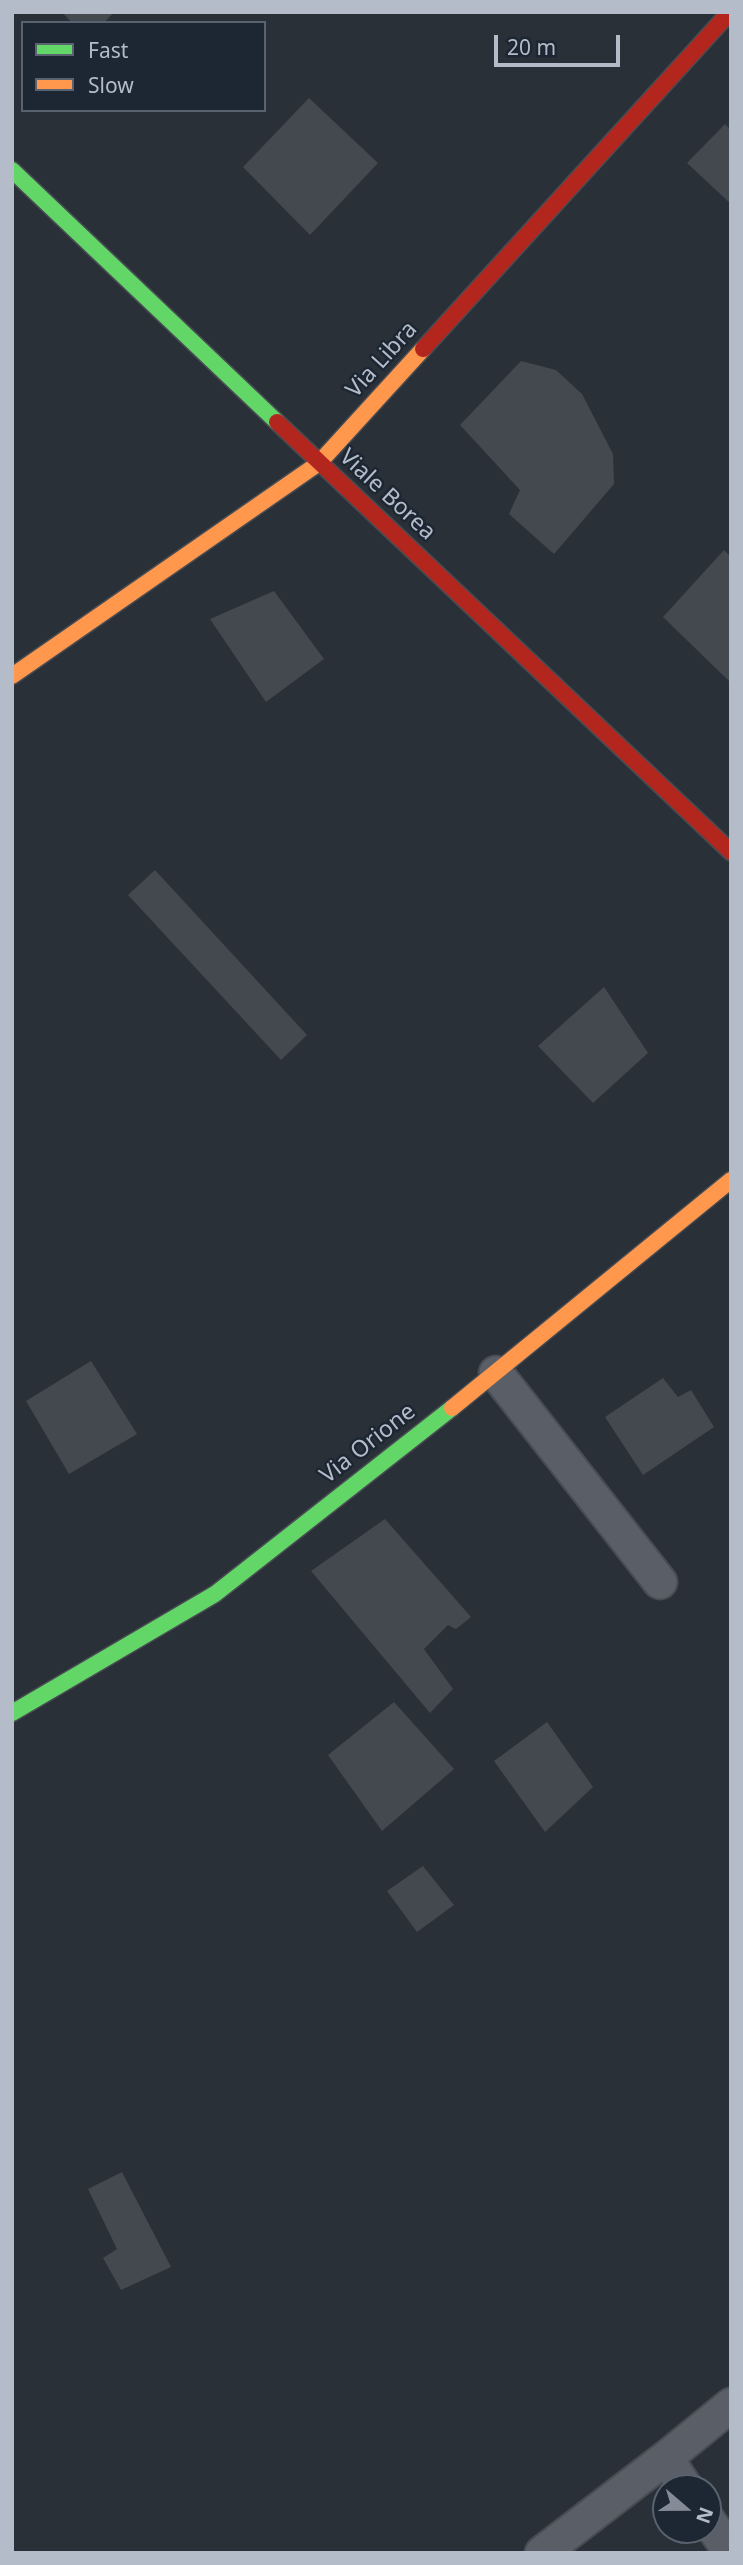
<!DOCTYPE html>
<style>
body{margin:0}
#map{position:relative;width:743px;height:2565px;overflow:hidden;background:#2a3038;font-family:"Noto Sans",sans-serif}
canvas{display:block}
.frame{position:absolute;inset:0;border:14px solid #b4bcc9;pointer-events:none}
.legend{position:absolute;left:21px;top:21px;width:245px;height:91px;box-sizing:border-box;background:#1d2633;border:2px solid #59626f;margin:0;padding:9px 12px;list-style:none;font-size:21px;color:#b4bcc9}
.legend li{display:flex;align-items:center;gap:14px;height:35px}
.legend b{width:35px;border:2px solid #59626f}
.north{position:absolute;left:652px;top:2474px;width:70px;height:70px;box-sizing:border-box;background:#1d2633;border:2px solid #59626f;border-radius:50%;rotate:110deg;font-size:19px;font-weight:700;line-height:28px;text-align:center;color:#b4bcc9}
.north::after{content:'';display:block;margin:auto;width:24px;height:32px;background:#848b96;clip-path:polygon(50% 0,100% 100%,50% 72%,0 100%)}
.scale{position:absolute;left:494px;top:35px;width:126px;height:32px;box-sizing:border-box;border:4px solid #b4bcc9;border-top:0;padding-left:9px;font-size:21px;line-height:24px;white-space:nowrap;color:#b4bcc9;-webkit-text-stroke:5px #1d2633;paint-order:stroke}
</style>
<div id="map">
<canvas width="743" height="2565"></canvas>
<div class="frame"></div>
<ul class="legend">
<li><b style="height:9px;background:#63d668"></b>Fast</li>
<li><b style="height:9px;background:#ff974d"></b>Slow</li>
</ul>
<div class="north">N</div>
<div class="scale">20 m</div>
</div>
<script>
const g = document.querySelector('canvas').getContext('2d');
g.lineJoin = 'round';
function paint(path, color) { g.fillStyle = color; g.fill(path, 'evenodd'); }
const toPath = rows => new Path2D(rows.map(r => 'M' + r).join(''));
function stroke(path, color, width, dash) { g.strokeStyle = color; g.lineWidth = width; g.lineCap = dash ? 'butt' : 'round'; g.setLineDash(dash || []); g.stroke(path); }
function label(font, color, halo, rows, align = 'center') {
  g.font = font + ' "Noto Sans",sans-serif'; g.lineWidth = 5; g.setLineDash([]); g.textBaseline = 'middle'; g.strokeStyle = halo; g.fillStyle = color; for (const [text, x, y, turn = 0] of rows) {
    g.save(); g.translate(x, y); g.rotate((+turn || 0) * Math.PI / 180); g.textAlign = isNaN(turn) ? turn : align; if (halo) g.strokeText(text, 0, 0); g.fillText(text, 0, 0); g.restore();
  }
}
const building = toPath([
 [62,12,114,12,104,23,72,23],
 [309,98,378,163,310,235,243,167],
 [725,124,731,130,731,204,687,163],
 [521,361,556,370,582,394,613,454,614,484,554,554,509,514,520,490,460,425],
 [724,550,731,557,729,681,663,617],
 [274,591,324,659,266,702,210,619],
 [155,870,307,1035,281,1060,128,895],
 [604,987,648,1053,593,1103,538,1046],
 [91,1361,137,1434,69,1474,26,1401],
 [663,1378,678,1397,691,1390,714,1427,643,1475,605,1417],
 [385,1519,471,1617,456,1629,448,1625,424,1649,453,1689,430,1713,311,1571],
 [394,1702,454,1769,382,1831,328,1755],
 [547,1722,593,1787,545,1832,494,1761],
 [423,1866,454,1905,417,1932,387,1891],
 [122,2172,171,2267,121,2290,103,2258,117,2249,88,2189]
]);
const street = toPath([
 [496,1373,660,1582],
 [666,2458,686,2488],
 [708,2520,731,2553],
 [542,2553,666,2458,731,2405]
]);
const fast = toPath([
 [12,170,277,422],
 [12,1713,215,1594,452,1408]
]);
const slow = toPath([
 [12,676,319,463,423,349],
 [452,1408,731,1180]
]);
const jam = toPath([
 [423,349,730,12],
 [277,422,731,852]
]);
const streetNames = [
 ["Via Libra",382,360,-48],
 ["Viale Borea",387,495,43],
 ["Via Orione",368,1444,-38]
];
paint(building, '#444950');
stroke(street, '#484c53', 37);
stroke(fast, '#484c53', 19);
stroke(slow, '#484c53', 19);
stroke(jam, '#484c53', 19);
stroke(street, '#5a5e66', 33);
stroke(fast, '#63d668', 16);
stroke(slow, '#ff974d', 16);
stroke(jam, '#b3261e', 16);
label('23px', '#b4bcc9', '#1d2633', streetNames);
</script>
